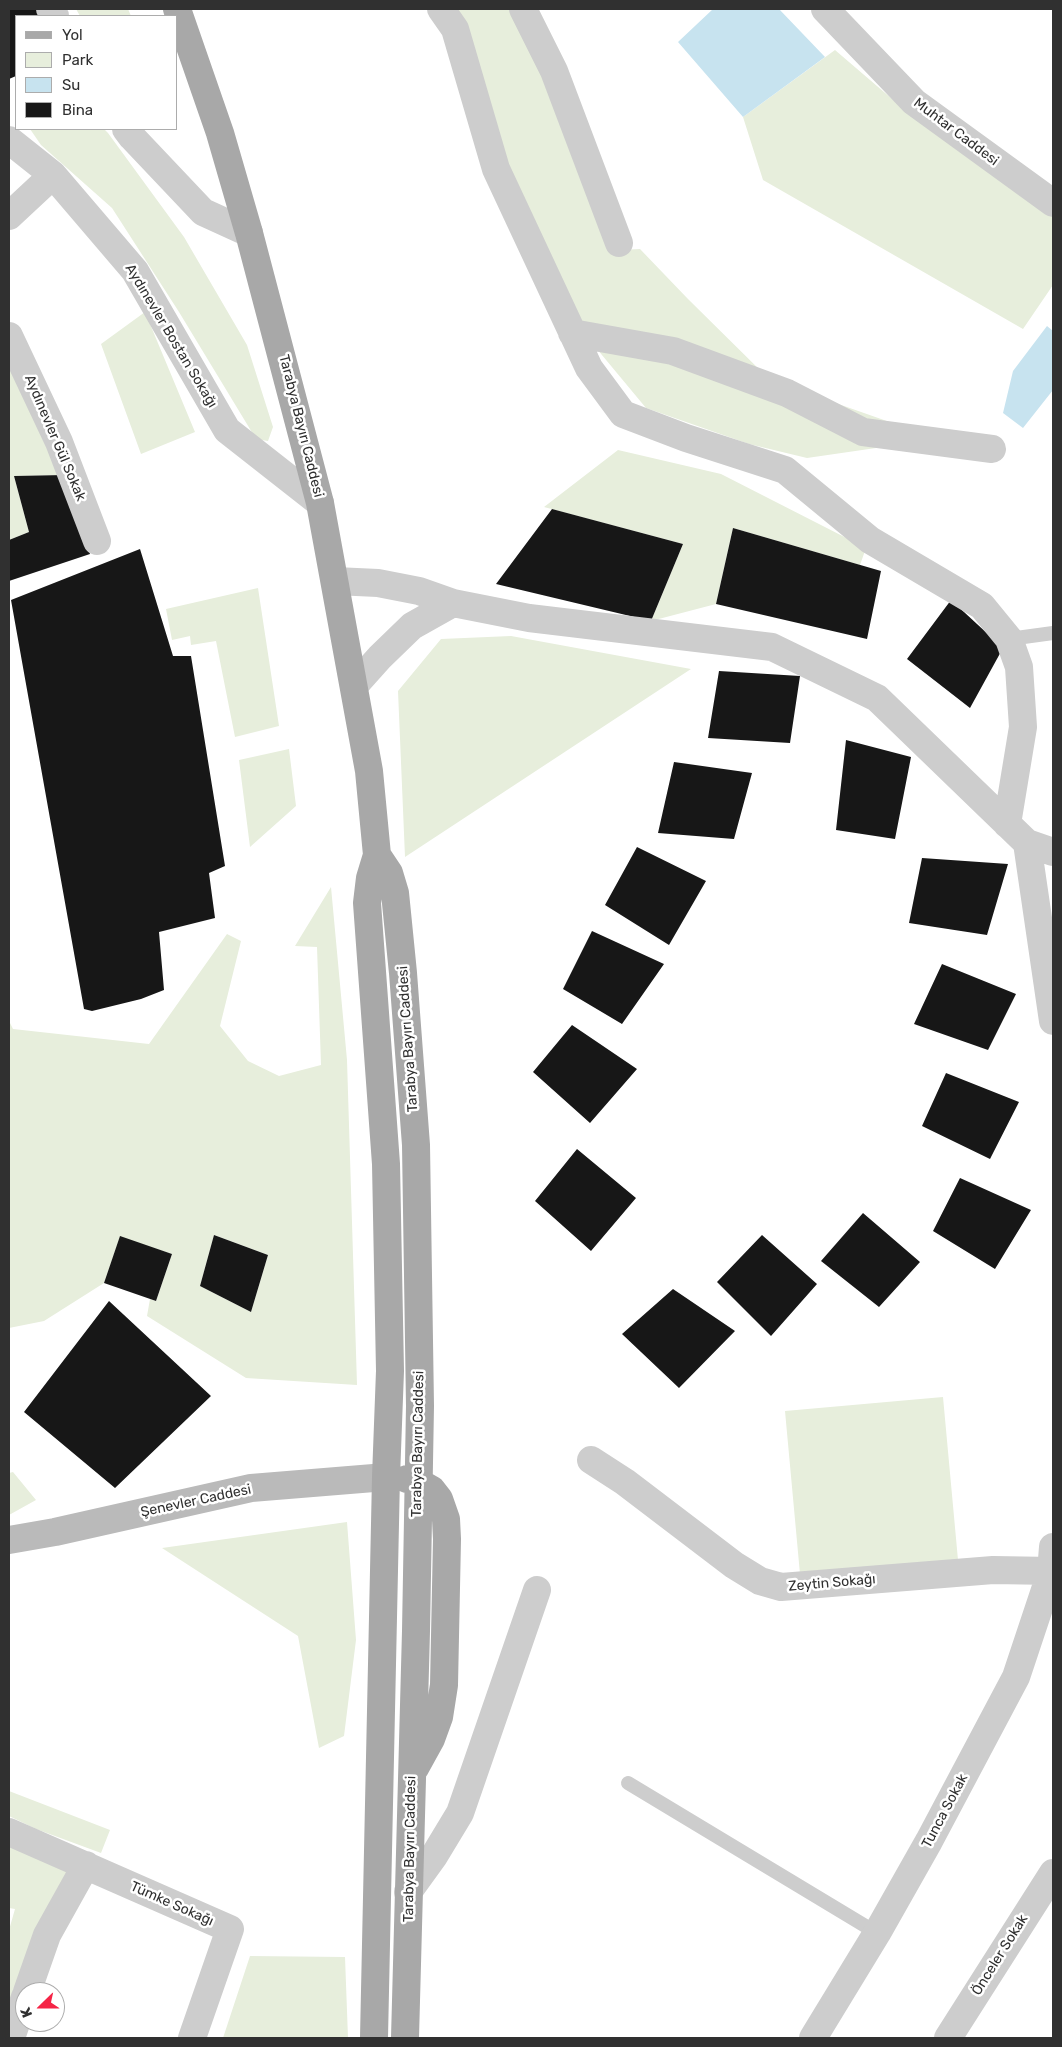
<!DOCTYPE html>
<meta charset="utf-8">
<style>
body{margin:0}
#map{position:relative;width:1062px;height:2047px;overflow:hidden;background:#fff;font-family:Rubik,sans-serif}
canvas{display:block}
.frame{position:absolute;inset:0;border:10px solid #303030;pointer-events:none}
.legend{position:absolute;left:15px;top:15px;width:162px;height:115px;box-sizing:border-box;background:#fff;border:1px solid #acacac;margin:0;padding:6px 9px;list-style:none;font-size:15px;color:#303030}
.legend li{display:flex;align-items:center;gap:10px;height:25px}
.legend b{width:25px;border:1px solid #acacac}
.north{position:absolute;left:15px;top:1982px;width:50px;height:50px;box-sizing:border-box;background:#fff;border:1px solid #acacac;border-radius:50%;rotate:248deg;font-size:14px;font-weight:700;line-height:20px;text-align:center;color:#303030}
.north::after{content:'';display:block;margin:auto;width:18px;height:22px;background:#f52446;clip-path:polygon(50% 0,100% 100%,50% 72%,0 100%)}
</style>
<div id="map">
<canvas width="1062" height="2047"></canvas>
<div class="frame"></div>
<ul class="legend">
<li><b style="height:6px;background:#a8a8a8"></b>Yol</li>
<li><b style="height:14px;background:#e7eedc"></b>Park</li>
<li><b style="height:14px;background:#c7e3ef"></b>Su</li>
<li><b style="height:14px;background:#171717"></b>Bina</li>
</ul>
<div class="north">K</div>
</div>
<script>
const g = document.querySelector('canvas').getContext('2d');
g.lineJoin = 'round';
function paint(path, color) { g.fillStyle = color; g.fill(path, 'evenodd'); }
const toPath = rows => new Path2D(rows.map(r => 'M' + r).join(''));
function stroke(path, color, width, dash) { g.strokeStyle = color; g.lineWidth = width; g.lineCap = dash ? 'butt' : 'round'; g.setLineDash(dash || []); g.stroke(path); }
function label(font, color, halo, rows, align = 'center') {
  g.font = font + ' Rubik,sans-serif'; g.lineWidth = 5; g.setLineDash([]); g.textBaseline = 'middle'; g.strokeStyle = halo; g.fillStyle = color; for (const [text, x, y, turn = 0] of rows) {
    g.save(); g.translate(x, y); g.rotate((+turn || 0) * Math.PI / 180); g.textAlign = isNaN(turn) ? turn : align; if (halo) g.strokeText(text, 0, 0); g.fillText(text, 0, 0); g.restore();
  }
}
const green = toPath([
 [76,9,128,9,131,16,80,16],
 [451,9,517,9,620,250,640,249,688,299,770,380,938,439,807,458,749,444,646,408,582,331,502,167],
 [835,50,919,122,1053,214,1053,285,1023,329,763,180,743,117],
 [30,129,104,129,108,133,184,237,247,345,273,427,268,441,256,439,179,312,112,208,41,145],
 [145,312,195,432,141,454,101,344],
 [9,366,64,475,14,476,29,532,9,540],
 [618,450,721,474,866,548,860,565,733,528,716,604,651,621,683,544,544,507],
 [258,588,279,726,235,737,216,641,191,645,190,636,172,640,166,609],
 [511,636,691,669,405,857,398,691,441,639],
 [289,749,296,806,250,847,239,760],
 [331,887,347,1060,357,1385,246,1378,147,1316,150,1299,156,1301,172,1254,120,1237,104,1283,44,1321,9,1328,9,1021,13,1029,149,1044,227,934,241,941,220,1026,248,1061,279,1076,321,1065,317,947,295,946],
 [214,1235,268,1255,251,1312,200,1286],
 [943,1397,958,1560,800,1574,785,1411],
 [13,1472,36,1500,9,1515,9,1473],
 [347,1522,356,1640,344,1736,319,1748,298,1636,162,1548],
 [9,1791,110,1830,101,1853,36,1829,9,1816],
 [9,1845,73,1871,9,2023,9,1930,15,1909,9,1908],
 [250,1956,345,1957,348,2038,223,2038]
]);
const water = toPath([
 [713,9,779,9,825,57,743,117,678,42],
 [1047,326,1053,331,1053,390,1023,428,1003,413,1013,371]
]);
const building = toPath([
 [9,9,36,9,41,16,16,16,16,76,9,79],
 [64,475,90,554,9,581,9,540,29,532,14,476],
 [552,509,683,544,651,621,496,584],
 [733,528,881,571,867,639,716,604],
 [140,549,173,656,191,656,225,866,209,873,215,918,159,932,164,990,141,999,92,1011,84,1009,11,600],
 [951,600,1003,648,970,708,907,659],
 [719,671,800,676,790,743,708,738],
 [846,740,911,757,895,839,836,830],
 [674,762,752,773,734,839,658,833],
 [637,847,706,881,669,945,605,905],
 [922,858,1008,864,987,935,909,923],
 [592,931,664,964,622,1024,563,989],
 [942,964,1016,994,988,1050,914,1024],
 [572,1025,637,1069,590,1123,533,1072],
 [946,1073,1019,1102,990,1159,922,1126],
 [577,1149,636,1198,591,1251,535,1201],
 [960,1178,1031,1210,995,1269,933,1231],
 [863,1213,920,1262,879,1307,821,1261],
 [214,1235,268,1255,251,1312,200,1286],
 [762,1235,817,1284,771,1336,717,1282],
 [120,1236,172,1254,156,1301,104,1283],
 [673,1289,735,1331,679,1388,622,1334],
 [109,1301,211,1396,115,1488,24,1412]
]);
const lane = toPath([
 [1009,639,1053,633],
 [628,1783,877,1933]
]);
const street = toPath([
 [50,9,55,16],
 [441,9,455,29,496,169,589,368,623,414,686,438,785,470,870,540,982,606,1009,639,1019,667,1023,727,1007,824],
 [523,9,554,71,619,243],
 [825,9,914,102,1053,203],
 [126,129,132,137,203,212,249,233],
 [9,140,53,175,135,271,227,430,320,503],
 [9,216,53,175],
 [572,333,673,351,787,393,863,432,992,449],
 [9,336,59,442,97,541],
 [335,581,378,583,419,591,453,603,529,618,772,647,877,698,1027,843,1053,1021],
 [354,686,380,657,412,626,453,603],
 [1027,843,1053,852],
 [591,1460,625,1482,734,1565,760,1581,781,1587,993,1570,1053,1571],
 [9,1832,230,1929,192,2038],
 [408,1892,434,1856,460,1813,537,1590],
 [27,1992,47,1935,86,1865],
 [11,2038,25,1997],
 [813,2038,877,1933,929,1841,1016,1677,1051,1572,1053,1547],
 [948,2038,1053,1873]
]);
const secondary = toPath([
 [9,1540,55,1532,251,1488,386,1477]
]);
const primary = toPath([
 [177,9,220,133,249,233,320,503,369,771,377,855,370,878,367,903,386,1164,390,1371,386,1477,374,2038],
 [377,855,389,873,395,893,403,973,416,1145,420,1406,416,1631,405,2038],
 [407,1479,418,1482,432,1490,439,1499,446,1519,447,1539,444,1685,439,1717,431,1739,415,1768]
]);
const streetNames = [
 ["Muhtar Caddesi",956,132,37],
 ["Aydınevler Bostan Sokağı",171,336,59],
 ["Tarabya Bayırı Caddesi",301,426,76],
 ["Aydınevler Gül Sokak",55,438,67],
 ["Tarabya Bayırı Caddesi",408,1039,-94],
 ["Tarabya Bayırı Caddesi",418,1444,-89],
 ["Şenevler Caddesi",196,1501,-12],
 ["Zeytin Sokağı",832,1583,-5],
 ["Tunca Sokak",945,1811,-62],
 ["Tarabya Bayırı Caddesi",410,1849,-89],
 ["Tümke Sokağı",172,1904,24],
 ["Önceler Sokak",1000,1955,-58]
];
paint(green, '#e7eedc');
paint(water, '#c7e3ef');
paint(building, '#171717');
stroke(lane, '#cdcdcd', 14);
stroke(street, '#cdcdcd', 28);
stroke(secondary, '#bababa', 28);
stroke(primary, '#a8a8a8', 28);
label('14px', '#303030', '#fff', streetNames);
</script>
